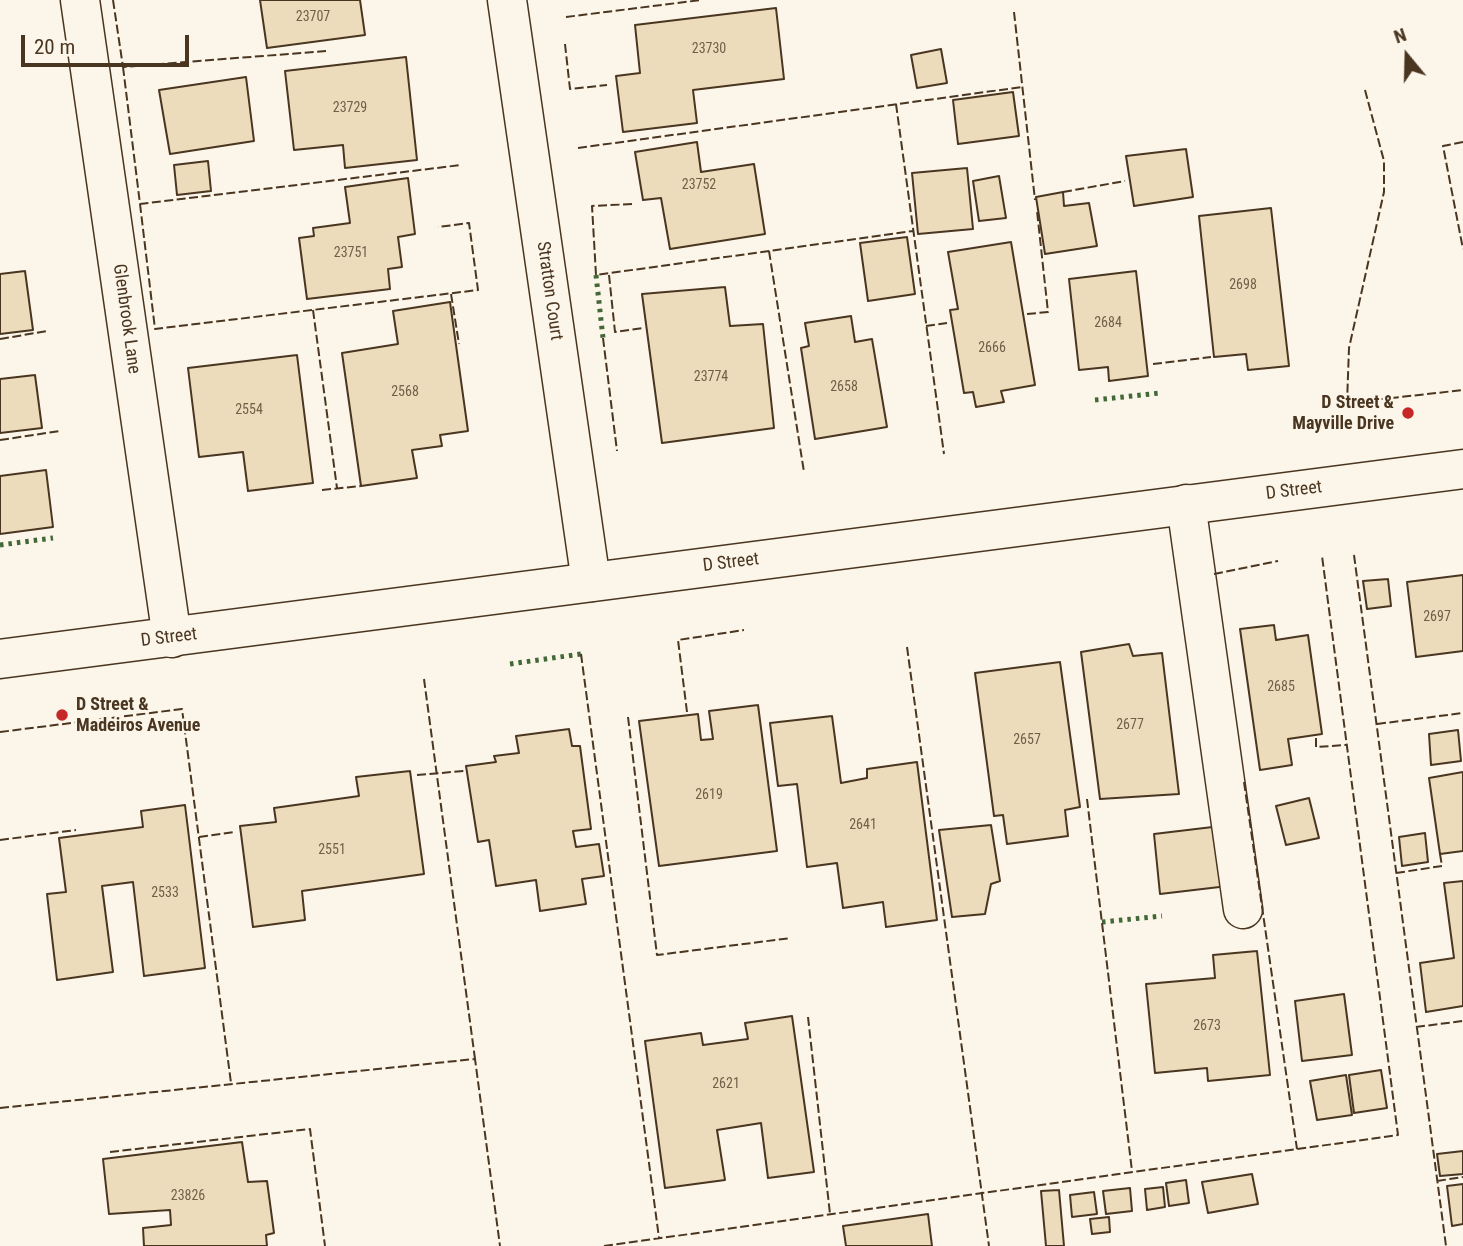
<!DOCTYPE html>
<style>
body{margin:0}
#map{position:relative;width:1463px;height:1246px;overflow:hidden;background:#fbf6e9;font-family:"Roboto Condensed",sans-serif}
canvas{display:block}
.north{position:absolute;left:1372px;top:21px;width:70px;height:70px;-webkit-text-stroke:5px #fbf6e9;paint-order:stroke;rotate:341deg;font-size:19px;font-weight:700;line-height:28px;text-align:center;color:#4a3520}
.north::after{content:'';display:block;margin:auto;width:24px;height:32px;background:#4a3520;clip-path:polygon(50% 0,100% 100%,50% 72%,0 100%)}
.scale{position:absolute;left:21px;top:35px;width:168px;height:32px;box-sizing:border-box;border:4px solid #4a3520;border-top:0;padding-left:9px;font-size:21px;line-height:24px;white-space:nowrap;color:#4a3520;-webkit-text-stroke:5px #fbf6e9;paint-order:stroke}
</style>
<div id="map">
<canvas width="1463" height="1246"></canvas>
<div class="north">N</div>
<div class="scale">20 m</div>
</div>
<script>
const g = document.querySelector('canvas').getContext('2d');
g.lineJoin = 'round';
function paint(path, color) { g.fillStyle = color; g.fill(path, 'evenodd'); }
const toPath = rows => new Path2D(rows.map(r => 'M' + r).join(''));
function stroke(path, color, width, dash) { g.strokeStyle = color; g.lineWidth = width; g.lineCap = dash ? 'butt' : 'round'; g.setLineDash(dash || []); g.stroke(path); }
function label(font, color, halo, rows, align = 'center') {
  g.font = font + ' "Roboto Condensed",sans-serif'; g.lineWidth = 5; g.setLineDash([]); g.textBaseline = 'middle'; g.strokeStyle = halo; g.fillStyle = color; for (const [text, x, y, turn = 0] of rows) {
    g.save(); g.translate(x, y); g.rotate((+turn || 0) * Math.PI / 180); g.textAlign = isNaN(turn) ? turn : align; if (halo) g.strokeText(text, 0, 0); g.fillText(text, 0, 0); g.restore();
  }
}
const building = toPath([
 [260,0,360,0,365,35,267,48,260,0],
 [776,8,784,79,693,90,697,123,623,132,616,76,640,73,635,25,776,8],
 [941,49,947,83,917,88,911,55,941,49],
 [406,57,417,160,345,168,343,145,294,150,285,71,406,57],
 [246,77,254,141,170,154,159,90,246,77],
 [1013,92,1019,136,958,144,953,100,1013,92],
 [697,142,701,172,754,164,765,234,670,249,661,198,643,200,635,152,697,142],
 [1186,149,1193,197,1134,206,1126,156,1186,149],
 [208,161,211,191,177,195,174,165,208,161],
 [967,168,973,229,918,234,912,173,967,168],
 [999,176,1006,218,979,221,973,181,999,176],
 [408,178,415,234,398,237,402,267,388,269,390,289,307,299,299,238,314,236,313,228,350,223,345,187,408,178],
 [1063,192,1064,206,1089,203,1097,246,1045,254,1036,197,1063,192],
 [1271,208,1289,366,1248,370,1246,354,1214,357,1199,216,1271,208],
 [907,237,915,294,868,301,860,243,907,237],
 [1011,242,1035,385,1001,391,1004,402,976,407,973,392,964,393,950,310,958,309,948,252,1011,242],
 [25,271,33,330,0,334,0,274,25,271],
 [1136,271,1148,376,1109,381,1108,367,1079,370,1069,279,1136,271],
 [725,287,730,326,763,324,774,428,662,443,642,294,725,287],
 [450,302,468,431,440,435,442,446,412,450,417,478,361,486,342,353,398,344,393,311,450,302],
 [851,316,855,342,872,339,887,427,815,439,801,348,809,346,805,323,851,316],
 [297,355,313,483,248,491,243,452,199,457,188,368,297,355],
 [35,375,42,428,0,433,0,379,35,375],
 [46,470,53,527,0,534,0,476,46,470],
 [1463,575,1463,651,1416,657,1407,582,1463,575],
 [1388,579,1391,606,1367,609,1363,581,1388,579],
 [1274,625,1276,640,1308,635,1322,734,1288,739,1292,765,1260,770,1240,629,1274,625],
 [1129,644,1133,656,1162,653,1179,794,1100,799,1081,652,1129,644],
 [1060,662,1080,807,1065,810,1068,836,1007,844,1003,815,994,816,975,673,1060,662],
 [758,705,777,851,659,866,639,721,698,714,701,740,713,739,709,711,758,705],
 [832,716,841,783,867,778,867,769,917,762,937,920,886,927,883,902,843,908,837,863,807,867,797,784,778,786,770,723,832,716],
 [569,729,572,746,580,746,591,829,573,831,576,847,599,844,604,876,582,879,586,904,540,911,536,880,496,886,489,840,478,842,466,766,496,762,494,756,519,753,516,736,569,729],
 [1458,730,1461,761,1431,765,1429,734,1458,730],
 [410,771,424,874,302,891,305,920,253,927,240,826,276,822,274,808,359,796,356,777,410,771],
 [1463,772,1463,851,1440,854,1429,778,1463,772],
 [1309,798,1319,838,1286,845,1276,806,1309,798],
 [185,805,205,968,144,976,133,882,102,886,113,972,57,980,47,894,66,892,59,838,143,827,141,811,185,805],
 [991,825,1000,881,991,884,985,914,952,917,939,830,991,825],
 [1221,826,1228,886,1160,894,1154,834,1221,826],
 [1425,833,1428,862,1402,866,1399,837,1425,833],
 [1463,881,1463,1006,1426,1012,1420,963,1454,958,1444,883,1463,881],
 [1257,951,1270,1075,1208,1081,1207,1068,1155,1073,1146,984,1215,978,1213,955,1257,951],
 [1344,994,1352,1055,1302,1061,1295,1001,1344,994],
 [792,1016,814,1172,768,1178,761,1123,717,1130,725,1180,665,1188,645,1041,701,1033,703,1045,748,1039,745,1023,792,1016],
 [1381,1070,1387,1108,1354,1113,1349,1075,1381,1070],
 [1346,1075,1352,1115,1317,1120,1310,1081,1346,1075],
 [242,1142,248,1182,267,1181,274,1233,266,1235,267,1246,144,1246,143,1228,171,1225,170,1210,109,1214,103,1159,242,1142],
 [1463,1151,1463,1174,1440,1176,1437,1154,1463,1151],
 [1252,1174,1258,1204,1208,1213,1202,1182,1252,1174],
 [1186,1180,1189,1203,1169,1206,1166,1183,1186,1180],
 [1463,1184,1463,1224,1452,1226,1447,1186,1463,1184],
 [1163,1187,1165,1207,1147,1210,1145,1189,1163,1187],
 [1130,1188,1132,1211,1106,1214,1103,1191,1130,1188],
 [1059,1190,1064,1246,1046,1246,1041,1191,1059,1190],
 [1094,1192,1097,1214,1072,1217,1070,1195,1094,1192],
 [928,1214,932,1246,846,1246,843,1226,928,1214],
 [1109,1217,1110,1232,1092,1234,1090,1219,1109,1217]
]);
const minor = toPath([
 [80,0,172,638],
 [507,0,591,582],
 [1186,504,1243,909]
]);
const major = toPath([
 [0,659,1463,469]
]);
const hedge = toPath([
 [596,275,603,338],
 [1095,400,1160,393],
 [0,545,53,538],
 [510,664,581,654],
 [1102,922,1162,916]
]);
const fence = toPath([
 [113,0,123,67,326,51],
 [1014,12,1035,200],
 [566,17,701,0],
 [565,44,570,89,607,85],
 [123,67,140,204,461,165],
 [1365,90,1384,161,1384,192,1349,348,1347,403,1463,390],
 [896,104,944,454],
 [1463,142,1443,146,1463,249],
 [578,148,1022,87],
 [1063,192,1125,181],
 [140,204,155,329,478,290,469,223,438,227],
 [632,204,592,206,596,275,913,231],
 [769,251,804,472],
 [609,275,615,332,643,328],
 [451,294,459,344],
 [313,310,337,488],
 [1027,314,1048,312,1037,211],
 [926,326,947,323],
 [603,338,617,451],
 [0,339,47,331],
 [1153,364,1211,357],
 [0,440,60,431],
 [322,490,361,486],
 [1354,555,1446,1246],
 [1214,574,1278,561],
 [907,647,989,1246],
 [581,654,659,1238],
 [424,679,475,1059],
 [687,712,678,640,744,630],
 [628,717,657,955,791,938],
 [1377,724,1463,713],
 [0,732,182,709,231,1083],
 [1316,738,1316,747,1346,745],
 [417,775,464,771],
 [1244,782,1297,1149],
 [1087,799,1132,1171],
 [199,837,235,832],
 [0,840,76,830],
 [1396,873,1442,866,1440,854],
 [808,1017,830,1214],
 [1416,1027,1463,1021],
 [0,1108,475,1059,500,1246],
 [110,1152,310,1129,325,1246],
 [1437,1181,1463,1177],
 [604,1246,1398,1135,1322,556]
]);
const markers = [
 [1408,413,7,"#c62828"],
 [62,715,7,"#c62828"]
];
const numberNames = [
 ["23707",313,17],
 ["23730",709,49],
 ["23729",350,108],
 ["23752",699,185],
 ["23751",351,253],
 ["2698",1243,285],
 ["2684",1108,323],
 ["2666",992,348],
 ["23774",711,377],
 ["2658",844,387],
 ["2568",405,392],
 ["2554",249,410],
 ["2697",1437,617],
 ["2685",1281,687],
 ["2677",1130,725],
 ["2657",1027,740],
 ["2619",709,795],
 ["2641",863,825],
 ["2551",332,850],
 ["2533",165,893],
 ["2673",1207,1026],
 ["2621",726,1084],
 ["23826",188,1196]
];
const streetNames = [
 ["Stratton Court",549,291,82],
 ["Glenbrook Lane",126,319,82],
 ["D Street",1294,491,-7],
 ["D Street",731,563,-7],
 ["D Street",169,638,-7]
];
const poiNames = [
 ["D Street &",1394,403],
 ["Mayville Drive",1394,424],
 ["D Street &",76,705,"left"],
 ["Madeiros Avenue",76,726,"left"]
];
paint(building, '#ecdcbc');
stroke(building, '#4a3520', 2);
stroke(minor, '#4a3520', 41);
stroke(major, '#4a3520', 41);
stroke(minor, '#fbf6e9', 38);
stroke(major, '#fbf6e9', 38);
stroke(hedge, '#436837', 5, [3.5, 5]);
stroke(fence, '#4a3520', 2, [9, 3.5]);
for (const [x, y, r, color] of markers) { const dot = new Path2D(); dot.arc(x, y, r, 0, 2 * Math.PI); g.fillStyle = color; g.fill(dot); stroke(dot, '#fbf6e9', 2.5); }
label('14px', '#725f47', null, numberNames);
label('18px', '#4a3520', '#fbf6e9', streetNames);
label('bold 18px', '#4a3520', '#fbf6e9', poiNames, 'right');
</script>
